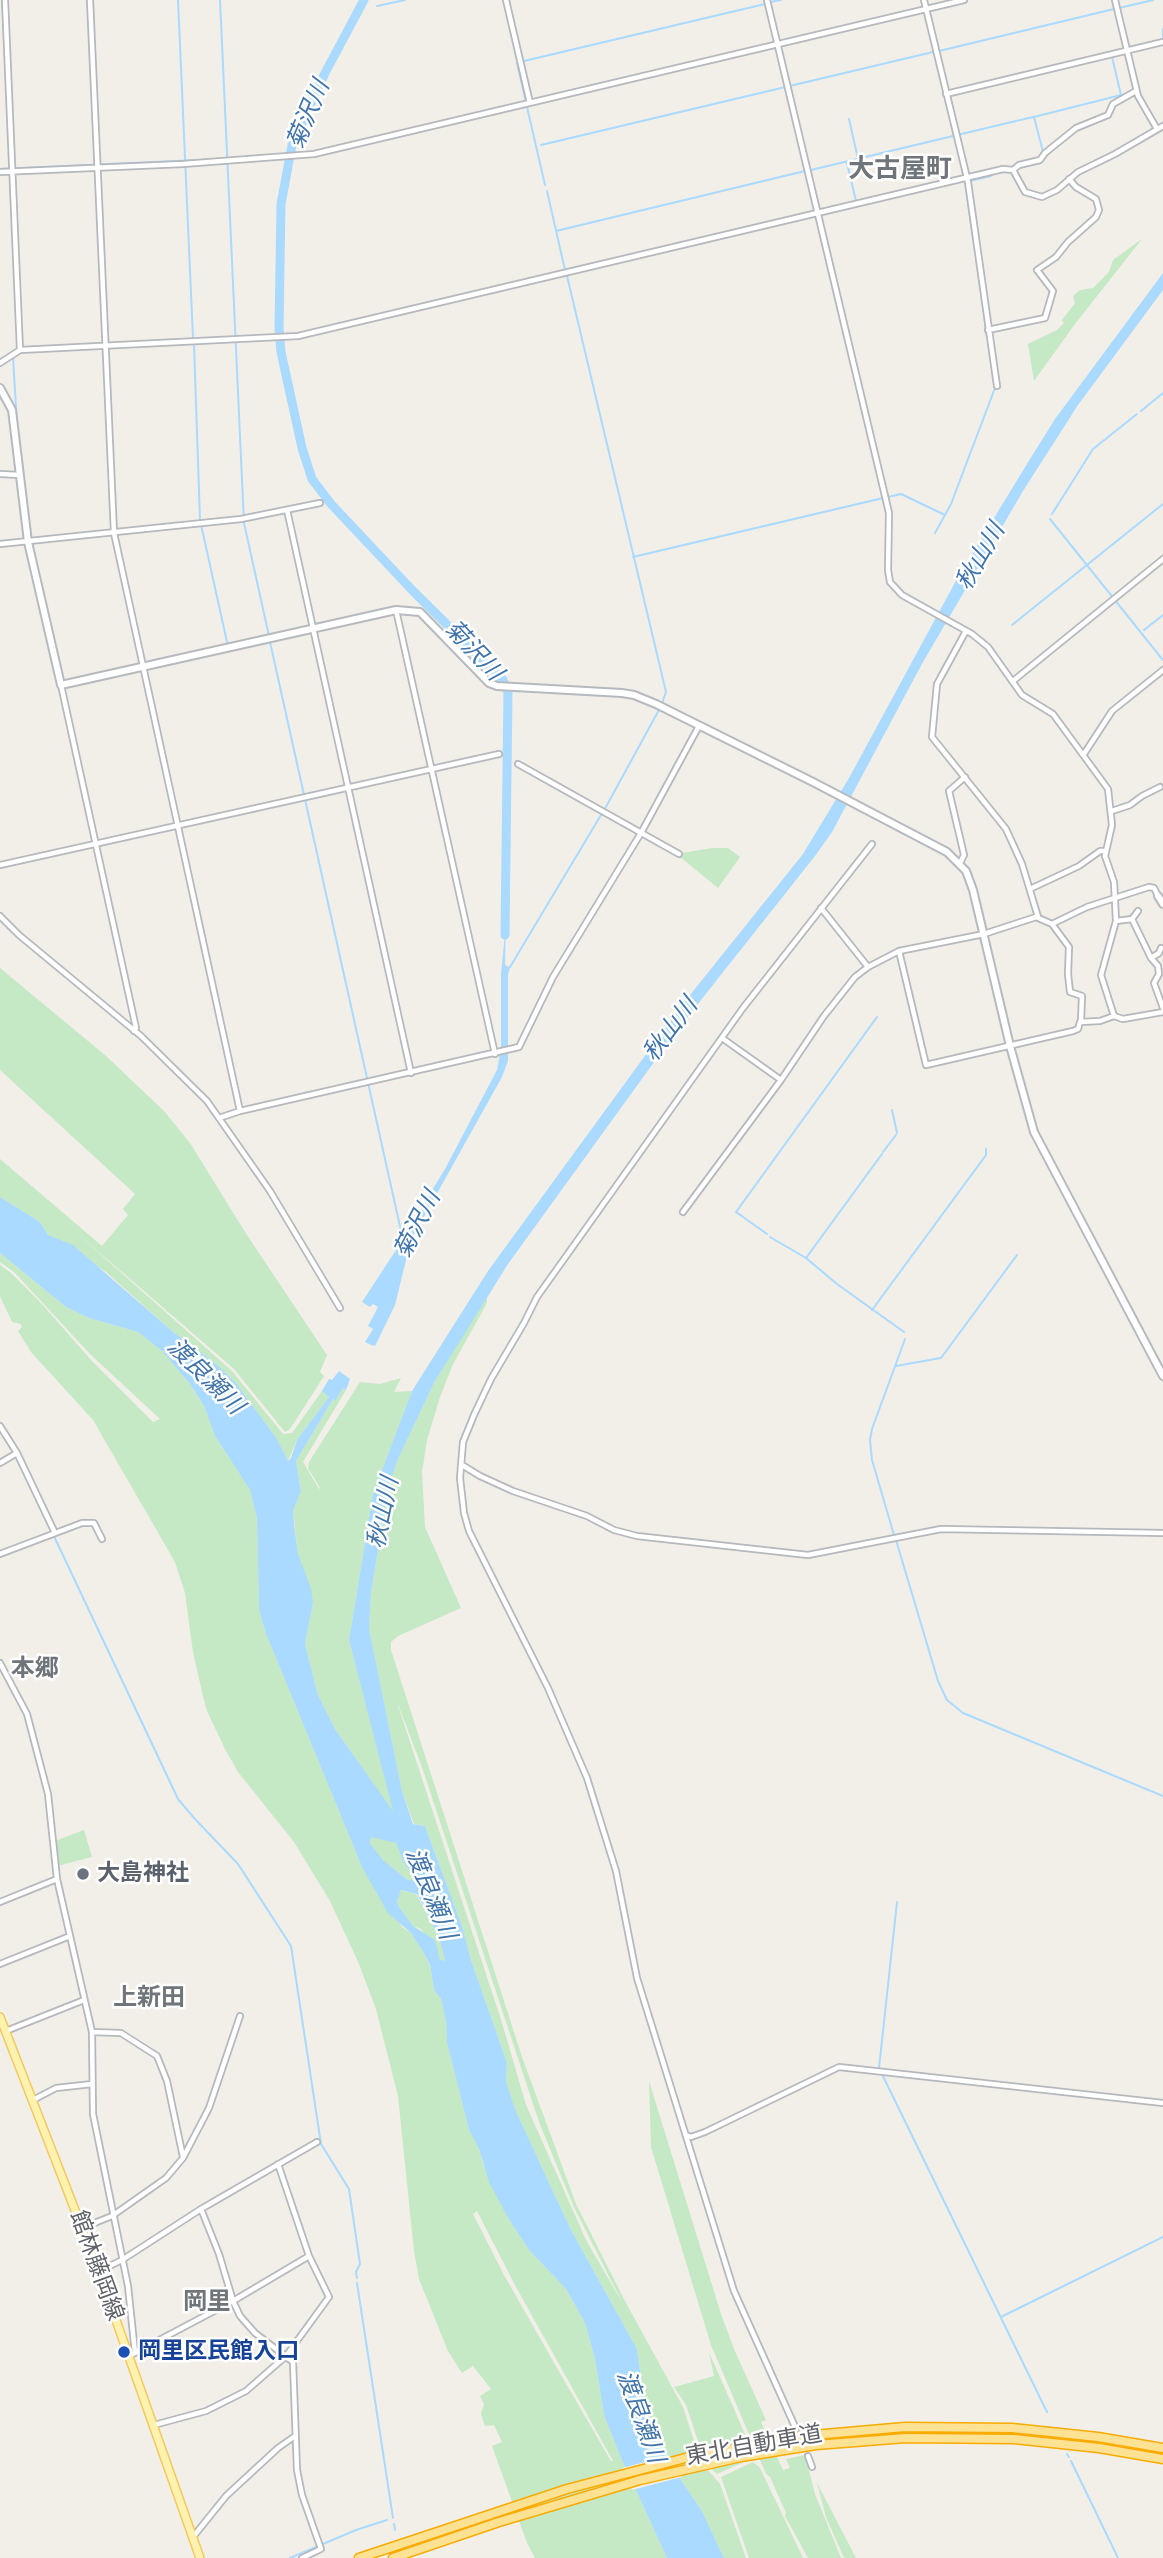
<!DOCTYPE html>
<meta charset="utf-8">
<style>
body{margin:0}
canvas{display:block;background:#f1efe8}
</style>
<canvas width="1163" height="2558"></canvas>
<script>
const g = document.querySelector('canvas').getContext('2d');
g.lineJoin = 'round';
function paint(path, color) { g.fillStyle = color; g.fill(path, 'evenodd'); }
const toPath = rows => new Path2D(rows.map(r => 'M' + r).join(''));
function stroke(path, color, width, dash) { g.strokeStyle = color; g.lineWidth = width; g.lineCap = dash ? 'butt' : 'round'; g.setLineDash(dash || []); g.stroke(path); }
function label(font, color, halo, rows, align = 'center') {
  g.font = font + ' "Space Grotesk","Noto Sans JP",sans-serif'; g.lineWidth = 5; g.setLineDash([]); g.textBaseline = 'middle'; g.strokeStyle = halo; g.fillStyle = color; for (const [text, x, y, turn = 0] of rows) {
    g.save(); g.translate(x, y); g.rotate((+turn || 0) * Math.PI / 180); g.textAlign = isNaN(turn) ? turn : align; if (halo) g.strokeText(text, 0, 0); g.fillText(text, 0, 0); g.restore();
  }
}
const green = toPath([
 [1142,239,1075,324,1034,381,1028,344,1057,330,1064,323,1062,320,1075,303,1073,296,1080,290,1093,288,1109,272,1113,260],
 [712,848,728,848,740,857,718,888,679,856,682,853],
 [0,968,106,1056,164,1111,190,1143,245,1232,327,1355,320,1372,324,1376,290,1429,285,1432,234,1369,71,1228,232,1371,283,1434,292,1433,322,1391,329,1397,297,1440,288,1461,277,1439,236,1383,215,1363,172,1331,106,1272,48,1235,40,1222,0,1197,0,1159,102,1246,128,1215,123,1209,135,1194,0,1070],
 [0,1253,66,1307,89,1318,138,1332,162,1351,190,1384,204,1406,215,1436,250,1490,257,1518,259,1609,266,1634,362,1867,402,1927,411,1933,425,1955,430,1966,434,1990,441,1999,446,2022,447,2043,469,2130,479,2149,483,2164,508,2218,529,2250,566,2289,585,2323,595,2359,604,2415,621,2458,667,2558,535,2558,527,2543,492,2446,502,2442,494,2425,485,2426,481,2414,484,2404,480,2396,491,2389,473,2366,462,2373,448,2351,419,2279,414,2251,398,2096,376,2009,359,1964,330,1901,294,1842,238,1772,225,1749,207,1711,203,1696,193,1652,185,1593,175,1562,93,1420,31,1352,18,1331,22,1327,21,1324,12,1322,0,1296,0,1265,11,1273,42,1304,91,1360,153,1422,160,1419,90,1354,14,1272,0,1262],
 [477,2211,516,2287,613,2461,611,2461,557,2368,504,2275,473,2214],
 [487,1295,487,1303,453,1364,440,1397,427,1440,422,1472,425,1527,461,1608,398,1636,391,1642,391,1650,522,2057,576,2204,626,2303,683,2407,697,2450,708,2470,720,2484,746,2558,724,2558,702,2511,658,2446,644,2398,637,2349,571,2230,515,2109,506,2081,507,2063,471,1960,462,1926,425,1826,414,1824,402,1791,369,1628,371,1593,388,1489,397,1461,435,1381],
 [396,1699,423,1770,539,2122,573,2205,623,2304,586,2240,526,2105,503,2026],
 [401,1378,394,1392,412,1391,373,1494,349,1640,394,1813,335,1729,318,1695,305,1644,313,1603,298,1554,293,1511,301,1491,296,1461,333,1399,335,1400,343,1388,346,1390,303,1462,319,1489,320,1488,308,1468,309,1462,360,1382,380,1384],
 [84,1830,92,1857,57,1866,55,1841],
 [371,1836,396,1843,403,1861,418,1881,414,1882,408,1880,383,1860,370,1843],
 [400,1890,416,1894,439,1937,445,1961,440,1961,421,1929,413,1926,399,1907,397,1901],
 [649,2081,721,2314,734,2349,766,2420,761,2422,783,2470,790,2468,786,2459,805,2455,815,2494,841,2558,808,2558,785,2516,786,2513,770,2477,766,2474,711,2345,651,2147],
 [709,2352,755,2457,717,2474,710,2468,701,2450,686,2405,674,2387,714,2376],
 [753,2462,760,2468,803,2558,749,2558,721,2477],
 [817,2483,828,2504,856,2558,844,2558,826,2517]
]);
const water = toPath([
 [1163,273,1163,290,1078,405,1023,491,923,662,832,832,815,856,678,1029,508,1264,435,1381,397,1461,388,1489,371,1593,369,1628,402,1791,413,1824,425,1826,462,1926,471,1960,507,2063,506,2081,515,2109,571,2230,637,2349,644,2398,658,2446,702,2511,724,2558,667,2558,621,2458,604,2415,595,2359,585,2323,566,2289,529,2250,508,2218,489,2182,479,2149,469,2130,447,2043,446,2022,441,1999,434,1990,430,1965,425,1955,411,1933,388,1913,362,1867,266,1634,259,1609,257,1518,250,1490,215,1436,204,1406,190,1384,162,1351,138,1332,89,1318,66,1307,0,1253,0,1197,40,1222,48,1235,73,1245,172,1331,215,1363,236,1383,277,1439,288,1461,291,1458,297,1440,329,1397,322,1391,329,1379,332,1380,339,1371,350,1379,346,1390,343,1388,335,1401,333,1399,296,1461,301,1491,293,1511,294,1524,298,1554,311,1589,313,1603,305,1644,318,1695,335,1729,393,1811,349,1640,373,1494,412,1391,488,1271,682,1005,803,854,849,778,958,577,1030,459,1055,419],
 [371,1837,396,1843,403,1861,417,1881,408,1880,383,1860,370,1843],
 [401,1890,417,1894,439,1937,445,1961,440,1960,435,1940,413,1926,399,1907,397,1901],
 [506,923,505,964,507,967,511,965,508,974,508,1061,502,1077,411,1240,395,1305,375,1346,371,1345,365,1342,373,1329,368,1326,378,1307,373,1304,370,1307,362,1302,396,1250,400,1241,399,1231,406,1233,445,1169,497,1070,501,1048,501,974]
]);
const pier = toPath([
 [668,2456,682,2477,632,2490,622,2468]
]);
const stream = toPath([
 [2,0,6,72],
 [178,0,193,338],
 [220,0,244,523,269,636],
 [770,2,781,0],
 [377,6,405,0],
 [1119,8,1153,0],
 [1163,42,1163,29],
 [939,51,1114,9],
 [524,61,765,4],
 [517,63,526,102],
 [527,107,545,185],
 [849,119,858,159],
 [957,135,1033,117],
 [541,145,933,52],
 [1039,158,1043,152,1034,117,1121,95,1112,57],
 [847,163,856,201],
 [1022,167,1035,164],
 [0,169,220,159],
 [811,170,953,136],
 [547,191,565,270],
 [556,231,805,171],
 [975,252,965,182,991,176],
 [976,256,987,337],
 [567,276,666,692,662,703],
 [194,344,200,520,227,642],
 [16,352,18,346,16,316],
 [13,357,17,424],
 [1141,411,1163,393],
 [888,497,901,494,945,515],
 [1052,514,1093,449,1137,414],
 [1050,519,1163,660],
 [935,533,951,504,995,388,988,342],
 [633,557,883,498],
 [1012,625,1163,504],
 [1144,630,1163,615],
 [270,642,401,1231],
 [510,967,607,805,660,708],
 [892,1110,897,1133],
 [883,1152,896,1135],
 [767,1234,736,1212,877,1017],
 [770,1237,806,1258,837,1284,904,1332],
 [806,1258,882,1154],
 [872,1310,986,1155,986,1149],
 [896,1366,941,1358,1017,1255],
 [0,1431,17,1458,51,1529],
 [53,1534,178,1799,194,1818,238,1864,291,1946,321,2144,349,2189,360,2264,356,2272,357,2278],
 [894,1535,872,1460,870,1440,872,1429,905,1339],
 [896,1540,938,1681,947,1700,963,1713,1163,1796],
 [897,1902,879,2068,1047,2412],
 [357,2283,393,2518],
 [1001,2317,1163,2237],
 [1067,2454,1069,2457],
 [1071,2461,1118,2558],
 [394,2524,395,2530],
 [290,2558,356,2530,387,2520]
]);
const river = toPath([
 [364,0,325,73,292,145,281,204,279,328,281,352,302,448,312,479,331,504,413,591,503,680,508,692,505,935]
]);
const streetTunnel = toPath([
 [796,2429,808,2456]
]);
const street = toPath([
 [5,0,20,350],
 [90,0,114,533,240,1111],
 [506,0,530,103],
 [767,0,885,496,889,513,888,570,890,582,902,595,972,634,988,647,1022,695,1053,714,1108,789,1112,825,1105,856,1114,882,1116,921,1101,975,1114,1016],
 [924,0,968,182,997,386],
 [1115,0,1138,96,1157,129],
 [946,94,1163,42],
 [1013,170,1019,165,1040,160,1045,153,1076,128,1108,115,1113,104,1136,91],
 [0,172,183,164,314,154,964,0],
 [988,330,1045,318,1053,291,1037,270,1056,257,1068,242,1096,217,1099,210,1096,199,1076,187,1069,179],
 [0,363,20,350,298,336,1003,169,1013,170,1025,192,1042,197,1057,190,1078,172,1115,154,1163,126],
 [0,474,20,475],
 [287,510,411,1073],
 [0,544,241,519,320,503],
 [396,610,495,1054],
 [966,631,937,684,932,737,1006,829,1022,864,1038,917],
 [1013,681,1163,559],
 [61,685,136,1028,134,1031],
 [1084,754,1112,711,1163,670],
 [518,764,679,854],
 [1112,811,1130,805,1142,796,1160,787],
 [960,863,964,855,949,791,965,777],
 [0,865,499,754],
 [1030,889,1079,866,1100,851,1105,851],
 [1158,896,1154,888,1149,887,1087,907,1052,924,1036,917,984,934,899,951,926,1065,1073,1031,1078,1029,1080,1022,1100,1021,1114,1016,1123,1019,1163,1012],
 [821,908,868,967],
 [0,916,19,935,141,1036,207,1101,270,1191,340,1308],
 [1132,919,1151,958,1159,953,1161,948],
 [1116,921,1132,919,1138,911],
 [1052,924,1069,947,1068,974,1070,992,1082,996,1081,1022],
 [1151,958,1158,966,1159,974,1154,983,1163,1008],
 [722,1038,781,1080],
 [219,1118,240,1111,519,1047,553,977,641,833,699,726],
 [683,1212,781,1080,824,1016,855,977,868,967,899,951],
 [0,1426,17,1453,55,1533],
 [0,1463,17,1453],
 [462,1465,480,1476,513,1491,587,1516,614,1530,637,1536,808,1555,941,1529,1163,1533],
 [0,1554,82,1523,94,1523,102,1539],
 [0,1663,27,1714,48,1794,57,1879,92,2032,93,2114,128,2286,135,2353],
 [0,1902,57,1879],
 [0,1964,70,1936],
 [6,2031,84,2000],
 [92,2032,121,2033,157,2056,167,2081,183,2157],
 [33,2100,56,2088,92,2084],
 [686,2135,691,2137,705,2132,839,2067,1163,2103],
 [201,2209,219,2254,233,2301,240,2316,255,2333,293,2362,297,2470,302,2495,321,2549,302,2558],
 [82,2228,112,2216,166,2178,183,2158,209,2108,240,2016],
 [99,2271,122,2260,201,2209,317,2142],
 [129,2356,233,2301,309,2256],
 [154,2425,206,2411,246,2391,286,2356,329,2297,309,2256,278,2164],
 [796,2429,734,2291,637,1978,616,1871,587,1778,548,1688,469,1531,464,1513,460,1478,463,1442,474,1415,491,1379,524,1323,537,1297,743,1008,872,844],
 [808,2456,812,2467],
 [193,2537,226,2496,278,2448,295,2436]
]);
const secondary = toPath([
 [0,388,12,410,28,542,61,685,396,610,420,612,489,683,497,686,622,693,634,695,656,704,813,782,947,852,966,871,973,890,1010,1046,1034,1132,1163,1376],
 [1158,896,1163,904]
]);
const primary = toPath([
 [0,2017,99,2272,200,2558]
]);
const highway = toPath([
 [359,2558,567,2489,693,2456,813,2435,905,2427,1012,2428,1098,2437,1163,2448],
 [393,2558,499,2522,640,2480,741,2457,816,2445,906,2438,1014,2439,1099,2448,1163,2459]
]);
const markers = [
 [83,1874,7,"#6b7280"],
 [124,2352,7,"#1a4fb4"]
];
const worshipNames = [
 ["大島神社",97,1874]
];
const streetNames = [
 ["館林藤岡線",96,2266,70],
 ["東北自動車道",754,2446,-10]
];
const transitNames = [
 ["岡里区民館入口",138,2352]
];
const waterNames = [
 ["菊沢川",309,115,-67],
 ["秋山川",981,557,-60],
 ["菊沢川",473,651,47],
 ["秋山川",671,1030,-53],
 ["菊沢川",418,1225,-63],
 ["渡良瀬川",205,1377,45],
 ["秋山川",384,1513,-78],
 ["渡良瀬川",430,1894,68],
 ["渡良瀬川",640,2417,70]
];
const neighbourhoodNames = [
 ["本郷",35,1669],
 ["上新田",149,1998],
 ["岡里",207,2302]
];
const quarterNames = [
 ["大古屋町",900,170]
];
paint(green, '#c5e8c5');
paint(water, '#aadaff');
paint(pier, '#f1efe8');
stroke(stream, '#aadaff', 2);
stroke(river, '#aadaff', 9);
stroke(streetTunnel, '#ccccc8', 4.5, [4.5, 2]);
stroke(street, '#b5b8bc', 8);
stroke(secondary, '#b6babf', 10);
stroke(primary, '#f2c960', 10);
stroke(highway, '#f9ab00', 11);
stroke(street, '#fff', 4.5);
stroke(secondary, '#fff', 6);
stroke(primary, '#fff2af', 7);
stroke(highway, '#fde293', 8);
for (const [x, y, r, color] of markers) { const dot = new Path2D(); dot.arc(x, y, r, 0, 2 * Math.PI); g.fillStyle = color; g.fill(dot); stroke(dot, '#fff', 2.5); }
label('bold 23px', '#5b616d', '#fff', worshipNames, 'left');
label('23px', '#5f6368', '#fff', streetNames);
label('bold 23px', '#164399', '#fff', transitNames, 'left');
label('italic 24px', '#4174aa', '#fff', waterNames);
label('bold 24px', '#70757a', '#fff', neighbourhoodNames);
label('bold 26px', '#70757a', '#fff', quarterNames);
</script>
